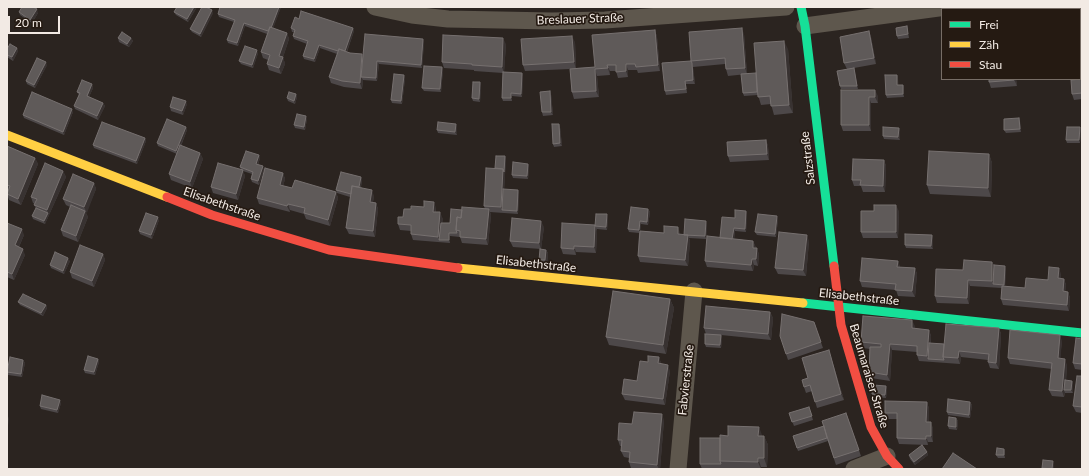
<!DOCTYPE html>
<meta charset="utf-8">
<style>
body{margin:0}
#map{position:relative;width:1089px;height:476px;overflow:hidden;background:#2b2420;font-family:Lato,sans-serif}
canvas{display:block}
.frame{position:absolute;inset:0;border:8px solid #f2eae4;pointer-events:none}
.legend{position:absolute;left:941px;top:8px;width:140px;height:72px;box-sizing:border-box;background:#251a12;border:1px solid #776d66;margin:0;padding:5px 7px;list-style:none;font-size:12px;color:#f2eae4}
.legend li{display:flex;align-items:center;gap:8px;height:20px}
.legend b{width:20px;border:1px solid #776d66}
.scale{position:absolute;left:8px;top:16px;width:52px;height:18px;box-sizing:border-box;border:2px solid #f2eae4;border-top:0;padding-left:5px;font-size:12px;line-height:14px;white-space:nowrap;color:#f2eae4;-webkit-text-stroke:3px #251a12;paint-order:stroke}
</style>
<div id="map">
<canvas width="1089" height="476"></canvas>
<div class="frame"></div>
<ul class="legend">
<li><b style="height:5px;background:#16e098"></b>Frei</li>
<li><b style="height:5px;background:#ffcf43"></b>Zäh</li>
<li><b style="height:5px;background:#f24e42"></b>Stau</li>
</ul>
<div class="scale">20 m</div>
</div>
<script>
const g = document.querySelector('canvas').getContext('2d');
g.lineJoin = 'round';
const toPath = rows => new Path2D(rows.map(r => 'M' + r).join(''));
function stroke(path, color, width, dash) { g.strokeStyle = color; g.lineWidth = width; g.lineCap = dash ? 'butt' : 'round'; g.setLineDash(dash || []); g.stroke(path); }
function paint(path, color) { g.fillStyle = color; g.fill(path, 'evenodd'); }
function label(font, color, halo, rows, align = 'center') {
  g.font = font + ' Lato,sans-serif'; g.lineWidth = 3.5; g.setLineDash([]); g.textBaseline = 'middle'; g.strokeStyle = halo; g.fillStyle = color; for (const [text, x, y, turn = 0] of rows) {
    g.save(); g.translate(x, y); g.rotate((+turn || 0) * Math.PI / 180); g.textAlign = isNaN(turn) ? turn : align; if (halo) g.strokeText(text, 0, 0); g.fillText(text, 0, 0); g.restore();
  }
}
const street = toPath([
 [375,7,412,15,448,19,552,21,605,20,786,7],
 [805,26,946,7],
 [678,469,694,291],
 [854,469,887,456]
]);
const fast = toPath([
 [801,7,805,26,834,266],
 [803,303,1082,333]
]);
const slow = toPath([
 [7,135,167,197],
 [458,268,803,303]
]);
const jam = toPath([
 [167,197,212,215,329,250,458,268],
 [834,266,841,325,871,427,887,456,899,469]
]);
const wall = toPath([
 [177,7,197,7,188,22,176,15,174,12],
 [220,7,281,7,273,28,287,33,289,39,283,57,285,64,281,74,269,70,267,64,268,60,263,58,261,52,267,34,245,26,238,46,228,43,227,40,234,22,219,17,218,14],
 [19,12,38,13,32,23,20,15],
 [213,13,201,37,192,32,190,29],
 [299,19,353,28,354,31,347,52,363,57,423,39,424,43,422,68,379,64,377,81,363,80,362,89,344,87,331,83,329,77,337,54,320,48,315,62,304,59,303,56,307,44,294,39,293,36,294,32,292,32,291,28],
 [907,26,909,38,898,39,897,36],
 [655,30,657,37,660,71,638,73,637,70,628,70,628,77,618,78,616,71,610,71,610,75,597,76,599,97,574,99,572,92,570,69,525,71,523,65,575,42,576,68,595,67],
 [869,31,871,37,876,64,854,68,858,89,841,89,840,86,847,69,844,63],
 [744,34,747,74,728,76,726,69,725,64,693,67,695,84,686,84,687,93,666,95,665,91,691,61],
 [118,38,131,38,133,41,129,47,119,42],
 [1082,40,1082,99,1074,100,1072,94,1081,79],
 [506,44,504,72,522,73,523,76,522,97,512,96,512,101,503,101,502,98,503,73,474,71,474,70,444,68,442,62],
 [17,48,18,51,13,61,7,57,7,49],
 [788,49,793,113,774,115,771,104,761,105,758,95,744,96,743,93,756,73],
 [258,53,253,68,241,64,239,61],
 [47,65,35,88,27,84,26,81],
 [442,67,443,70,441,92,424,91,422,88],
 [404,75,405,79,402,104,392,103,391,100],
 [897,75,898,78,898,85,903,85,904,88,904,97,887,98,886,95],
 [989,79,1016,79,1017,86,991,88,989,82],
 [480,82,481,85,480,102,473,101,472,98],
 [92,84,93,88,89,97,103,103,105,106,98,120,75,109,74,106,79,95,77,92],
 [841,90,878,96,878,103,871,103,871,131,843,131,841,125],
 [550,91,551,94,553,115,543,116,542,112],
 [296,94,297,97,295,104,288,101,287,98],
 [187,104,183,115,171,111,170,107],
 [73,112,64,135,24,118,23,115],
 [1019,118,1020,121,1021,132,1006,133,1004,130],
 [307,119,305,130,295,128,294,125],
 [559,124,560,127,562,146,554,147,553,144],
 [186,127,187,130,181,146,200,153,203,159,192,188,171,180,169,174,177,154,158,146,157,143],
 [457,127,457,135,438,133,437,130],
 [899,128,900,131,900,140,884,139,883,136],
 [1081,130,1080,143,1067,143,1066,140],
 [145,138,146,141,137,164,94,148,93,145],
 [766,140,768,146,769,160,730,162,728,156],
 [7,146,35,158,38,164,21,205,9,200,7,194,8,190,7,190],
 [989,154,992,163,991,197,930,194,927,185],
 [259,155,260,158,258,165,264,169,259,185,252,182,251,179,252,174,243,171,245,176,238,200,213,193,211,187,241,169,240,167],
 [505,156,506,159,504,190,518,190,519,194,518,214,490,212,491,215,488,245,462,243,460,237,450,236,450,243,413,240,411,234,411,231,400,230,398,224,403,217,411,209,436,208,436,212,443,219,442,223,450,223,462,210,485,209,484,206,495,168],
 [884,160,886,166,885,192,863,192,861,186,854,186,852,180],
 [528,164,529,167,528,179,513,178,512,175],
 [63,171,66,177,45,224,33,219,32,216,36,208,34,205,35,204,33,203,31,197],
 [283,173,285,179,283,186,292,188,336,192,338,198,330,226,306,219,304,214,290,210,290,212,259,204,257,198],
 [361,177,362,180,361,187,374,196,373,202,376,203,378,209,375,237,349,234,346,228,350,197,337,193,336,190],
 [94,183,96,189,86,213,88,217,78,242,63,236,61,230,70,207,66,205,63,199],
 [648,209,650,212,648,225,641,224,640,231,664,233,680,233,680,235,684,235,707,224,706,239,689,238,690,241,688,266,640,262,638,256,639,233,629,232,628,229],
 [746,211,747,214,746,232,735,231,734,239,753,241,756,248,759,254,758,266,754,265,753,271,707,267,705,261,720,238,735,218],
 [899,211,898,238,863,238,861,232],
 [608,218,607,230,597,229,597,231,596,253,576,252,576,255,563,254,561,248],
 [778,219,776,237,757,235,755,232],
 [159,220,152,239,140,234,139,231],
 [7,223,24,235,19,247,25,255,14,280,7,277],
 [544,227,541,249,513,247,510,241],
 [932,235,933,238,933,249,906,248,905,245],
 [809,241,806,276,778,274,775,268],
 [546,250,548,253,547,264,540,263,539,260],
 [103,254,105,260,94,287,72,278,70,272],
 [70,261,64,274,51,268,50,265],
 [898,261,900,267,915,268,917,274,915,297,898,296,896,290,862,287,860,281],
 [992,262,994,265,1006,269,1005,286,1025,288,1061,274,1061,278,1064,279,1066,285,1065,292,1068,292,1070,298,1069,311,1003,305,1001,299,1002,288,970,286,969,304,937,303,935,296,963,270],
 [670,299,674,308,666,354,609,345,606,337],
 [18,302,46,305,47,308,43,316,20,305],
 [770,312,773,318,771,340,721,335,722,338,721,348,706,347,705,344,706,334,704,328],
 [814,322,823,348,788,360,786,354],
 [915,326,914,329,929,330,931,336,931,343,944,344,999,328,1001,334,999,369,990,368,988,362,988,360,961,357,960,364,919,361,917,355,917,352,892,350,890,381,871,378,869,372,870,349,863,348,861,342],
 [1082,339,1082,370,1075,369,1073,363],
 [1062,341,1060,358,1067,365,1066,381,1072,381,1073,384,1073,393,1065,393,1064,397,1052,396,1049,390,1052,369,1010,364,1008,358],
 [659,357,661,364,670,371,665,405,625,400,622,394,637,381,648,362],
 [831,357,844,400,817,408,812,391,806,393,804,387,808,378],
 [98,359,99,362,95,375,85,373,84,370],
 [23,360,25,363,22,377,8,375,7,372],
 [1082,376,1082,413,1076,412,1073,406],
 [886,386,887,389,886,398,873,397,872,394],
 [927,402,929,409,929,422,933,428,933,442,928,442,928,445,899,444,897,438,897,419,887,419,885,413],
 [970,402,972,405,970,418,948,415,947,412],
 [61,403,58,413,41,409,40,406],
 [809,407,813,420,794,426,789,413],
 [846,413,861,456,836,465,828,441,798,451,793,436,824,426],
 [956,418,958,421,957,430,949,429,948,426],
 [664,420,660,469,631,468,629,462,629,458,624,457,621,451,622,446,620,446,618,440,632,424],
 [764,436,768,445,767,467,761,467,761,469,702,469,700,464,720,438],
 [1004,449,1005,452,1005,458,998,458,996,455],
 [927,452,928,455,915,465,910,459,909,455]
]);
const shadedWall = toPath([
 [194,7,197,7,188,22,187,19],
 [279,7,281,7,271,35,270,32],
 [37,9,38,13,32,23,30,20],
 [212,10,213,13,201,37,200,34],
 [244,23,245,26,238,46,237,43],
 [353,28,354,31,345,56,344,53],
 [742,28,744,34,747,74,745,68],
 [655,30,657,37,660,71,658,65],
 [869,31,871,37,876,64,874,58],
 [287,33,289,39,283,57,285,64,281,74,279,68,279,56],
 [572,36,575,42,576,69,574,62],
 [131,38,133,41,129,47,127,44],
 [503,38,506,44,504,73,502,67],
 [423,39,424,43,422,68,421,65],
 [784,41,788,49,793,113,789,105],
 [319,45,320,48,315,62,314,59],
 [17,48,18,51,13,61,12,57],
 [257,50,258,53,253,68,252,65],
 [362,54,364,60,361,77,363,80,362,89,360,83],
 [377,61,379,64,377,81,376,78],
 [46,62,47,65,35,88,34,85],
 [692,63,693,67,695,84,693,80],
 [626,64,628,70,628,77,626,71],
 [607,65,610,71,610,75,608,68],
 [442,67,443,70,441,92,440,89],
 [854,68,855,71,858,89,857,86],
 [595,69,597,76,599,97,596,91],
 [522,73,523,76,522,97,521,94],
 [404,75,405,79,402,104,401,101],
 [897,75,898,78,899,88,897,85],
 [1014,79,1016,79,1017,86],
 [480,82,481,85,480,102,479,99],
 [92,84,93,88,88,99,87,96],
 [903,85,904,88,904,97,903,94],
 [875,90,878,96,878,103,875,97],
 [550,91,551,94,553,115,551,112],
 [511,93,512,96,512,101,511,98],
 [296,94,297,97,295,104,294,101],
 [869,97,871,103,871,131,869,125],
 [186,101,187,104,183,115,182,111],
 [103,103,105,106,98,120,97,116],
 [72,109,73,112,64,135,63,132],
 [306,116,307,119,305,130,304,127],
 [1019,118,1020,121,1021,132,1020,129],
 [456,124,457,127,457,135,455,132],
 [559,124,560,127,562,146,560,143],
 [186,127,187,130,177,154,176,151],
 [1080,127,1081,130,1080,143,1079,140],
 [899,128,900,131,900,140,898,137],
 [145,138,146,141,137,164,136,161],
 [766,140,768,146,769,160,767,154],
 [200,153,203,159,192,188,190,182],
 [989,154,992,163,991,197,988,188],
 [259,155,260,158,257,167,256,164],
 [505,156,506,159,505,175,504,172],
 [35,158,38,164,21,205,18,199],
 [884,160,886,166,885,192,883,186],
 [528,164,529,167,528,179,527,176],
 [263,166,264,169,259,185,258,181],
 [503,169,505,175,503,210,502,210,501,207],
 [243,170,245,176,238,200,236,194],
 [63,171,66,177,45,224,44,221,48,213,47,210],
 [283,173,285,179,282,191,280,185],
 [361,177,362,180,359,193,358,190],
 [94,183,96,189,87,213,84,207],
 [372,190,374,196,372,208,370,202],
 [518,190,519,194,518,214,517,211],
 [336,192,338,198,330,226,328,220],
 [434,202,436,208,435,218,433,212],
 [376,203,378,209,375,237,373,231],
 [288,204,290,210,290,212,287,206],
 [896,205,899,211,898,238,896,232],
 [489,209,491,215,488,245,486,239],
 [648,209,650,212,648,225,647,222],
 [85,211,88,217,78,242,76,236],
 [746,211,747,214,746,232,745,229],
 [440,212,443,219,441,240,439,240,438,237],
 [607,214,608,218,607,230,606,227],
 [777,216,778,219,776,237,775,234],
 [158,217,159,220,152,239,151,235],
 [541,221,544,227,541,249,539,243],
 [640,221,641,224,640,233,639,230],
 [706,221,707,224,706,239,705,236],
 [595,225,597,231,596,253,594,247],
 [678,227,680,233,680,241,678,234],
 [734,228,735,231,734,242,732,239],
 [22,229,24,235,17,251,15,245],
 [449,233,450,236,450,243,449,240],
 [688,235,690,241,688,266,685,260],
 [807,235,809,241,806,276,803,270],
 [932,235,933,238,933,249,931,246],
 [753,241,756,247,755,254,753,248],
 [574,246,576,252,576,255,574,249],
 [757,248,759,254,758,266,756,259],
 [23,249,25,255,14,280,12,274],
 [546,250,548,253,547,264,545,260],
 [103,254,105,260,94,287,92,281],
 [68,258,70,261,64,274,63,271],
 [752,259,754,265,753,271,751,265],
 [898,261,900,267,897,267],
 [992,262,995,268,993,284,992,281],
 [1005,266,1006,269,1005,288,1004,285],
 [915,268,917,274,915,297,912,291],
 [1059,268,1061,274,1061,284,1058,278],
 [1064,279,1066,285,1065,297,1063,291],
 [968,280,970,286,969,304,967,298],
 [1068,292,1070,298,1069,311,1067,305],
 [670,299,674,308,666,354,663,345],
 [46,305,47,308,43,316,41,313],
 [770,312,773,318,771,340,768,334],
 [912,320,915,326,914,335,912,328],
 [999,328,1001,334,999,369,996,363],
 [929,330,931,336,930,359,928,359,927,356],
 [721,335,722,338,721,348,720,345],
 [1060,335,1062,341,1060,364,1058,358],
 [890,344,892,350,890,381,887,375],
 [829,350,831,357,844,400,841,394],
 [959,351,961,357,960,364,958,358],
 [659,357,661,363,661,370,658,363],
 [98,359,99,362,95,375,94,372],
 [1065,359,1067,365,1065,390,1064,390,1065,393,1064,397,1062,391],
 [23,360,25,363,22,377,21,374],
 [668,365,670,371,665,405,663,399],
 [1072,381,1073,384,1073,393,1071,390],
 [886,386,887,389,886,398,885,395],
 [60,400,61,403,58,413,57,410],
 [927,402,929,409,929,428,926,422],
 [970,402,972,405,970,418,969,415],
 [662,414,664,420,660,469,659,469,657,465],
 [8,416,9,419,7,433,7,423],
 [956,418,958,421,957,430,956,427],
 [931,422,933,428,933,442,931,436],
 [759,427,762,435,762,445,758,436],
 [764,436,768,445,767,467,764,458],
 [926,436,928,442,928,445,926,439],
 [1004,449,1005,452,1005,458,1004,455],
 [927,452,928,455,915,465,914,462],
 [758,458,761,467,761,469,758,462],
 [1053,461,1054,465,1054,469,1052,469]
]);
const building = toPath([
 [22,7,33,7,37,9,30,20,19,12,22,7],
 [177,7,194,7,187,19,174,12,177,7],
 [202,7,206,7,212,10,200,34,190,29,202,7],
 [220,7,279,7,271,28,270,27,268,31,244,23,237,43,227,40,235,20,218,14,220,7],
 [301,11,353,28,345,51,339,49,338,51,319,45,314,59,303,56,308,41,293,36,295,30,291,28,295,17,299,19,301,11],
 [907,26,908,34,897,36,896,28,907,26],
 [270,27,287,33,279,56,283,57,279,68,267,64,270,55,261,52,270,27],
 [742,28,745,68,726,69,725,58,691,61,689,32,742,28],
 [655,30,658,65,636,67,635,64,626,64,626,71,616,72,616,65,607,65,608,68,595,69,596,91,572,92,570,69,595,67,592,35,655,30],
 [869,31,874,58,844,63,840,37,869,31],
 [122,32,131,38,127,44,118,38,122,32],
 [365,34,423,39,421,65,377,61,376,78,361,77,365,34],
 [443,35,503,38,502,67,472,65,472,64,442,62,443,35],
 [572,36,574,62,523,65,521,39,572,36],
 [1082,40,1082,93,1072,94,1071,80,1081,79,1080,66,1080,41,1082,40],
 [784,41,789,105,771,106,770,96,758,97,754,43,784,41],
 [10,44,17,48,12,57,7,55,7,49,10,44],
 [245,46,257,50,252,65,239,61,245,46],
 [339,49,350,53,362,54,360,83,342,81,329,77,339,49],
 [37,58,46,62,34,85,26,81,37,58],
 [691,61,692,63,693,80,685,81,686,89,665,91,662,63,691,61],
 [424,66,442,67,440,89,422,88,424,66],
 [854,68,857,86,840,86,837,71,854,68],
 [503,72,522,73,521,94,511,93,511,98,502,98,503,72],
 [756,73,757,92,743,93,741,74,756,73],
 [394,74,404,75,401,101,391,100,394,74],
 [885,75,897,75,897,85,903,85,903,94,886,95,885,75],
 [989,79,1014,79,1014,80,989,82,989,79],
 [82,80,92,84,87,96,103,103,97,116,74,106,80,93,77,92,82,80],
 [473,82,480,82,479,99,472,98,473,82],
 [841,90,875,90,875,97,869,97,869,125,841,125,841,90],
 [550,91,551,112,542,112,540,92,550,91],
 [32,92,72,109,63,132,23,115,32,92],
 [289,92,296,94,294,101,287,98,289,92],
 [173,97,186,101,182,111,170,107,173,97],
 [297,114,306,116,304,127,294,125,297,114],
 [1019,118,1020,129,1004,130,1004,119,1019,118],
 [167,119,186,127,176,151,157,143,167,119],
 [102,122,145,138,136,161,93,145,102,122],
 [438,122,456,124,455,132,437,130,438,122],
 [552,124,559,124,560,143,553,144,552,124],
 [883,127,899,128,898,137,883,136,883,127],
 [1067,127,1080,127,1079,140,1066,140,1067,127],
 [766,140,767,154,728,156,727,142,766,140],
 [180,145,200,153,190,182,169,174,180,145],
 [7,146,35,158,18,199,7,194,10,186,7,185,7,146],
 [246,151,259,155,256,164,263,166,258,181,251,179,253,172,240,167,246,151],
 [929,151,989,154,988,188,927,185,929,151],
 [496,156,505,156,504,172,503,169,495,168,496,156],
 [853,159,884,160,883,186,860,185,861,180,852,180,853,159],
 [513,162,528,164,527,176,512,175,513,162],
 [45,163,63,171,47,210,34,205,37,199,31,197,45,163],
 [218,163,243,170,236,194,211,187,218,163],
 [265,168,283,173,280,185,292,188,295,180,336,192,328,220,304,213,305,208,288,204,287,206,257,198,265,168],
 [486,168,503,169,501,207,484,206,486,168],
 [341,172,361,177,359,187,352,186,351,194,336,190,341,172],
 [73,174,94,183,84,207,63,199,73,174],
 [352,186,372,190,370,202,376,203,373,231,346,228,352,186],
 [503,189,518,190,517,211,502,210,503,189],
 [424,201,434,202,433,212,440,212,438,237,411,234,411,225,398,224,398,217,403,217,404,209,411,209,411,206,424,207,424,201],
 [71,205,85,211,76,236,61,230,71,205],
 [874,205,896,205,896,232,861,232,861,211,874,211,874,205],
 [462,207,489,209,486,239,460,237,460,231,456,230,457,217,461,218,462,207],
 [631,207,648,209,647,222,640,221,639,230,628,229,631,207],
 [36,208,48,213,44,221,32,216,36,208],
 [451,209,462,210,461,218,457,217,456,230,457,233,449,233,449,240,439,240,441,223,450,223,451,209],
 [735,210,746,211,745,229,734,228,732,239,720,238,722,217,735,218,735,210],
 [146,213,158,217,151,235,139,231,146,213],
 [596,214,607,214,606,227,595,226,596,214],
 [758,214,777,216,775,234,755,232,758,214],
 [512,218,541,221,539,243,510,241,512,218],
 [685,219,706,221,705,236,684,235,685,219],
 [7,223,22,229,15,245,23,249,12,274,7,272,7,223],
 [562,223,595,225,594,247,574,246,574,249,561,248,562,223],
 [664,226,678,227,678,234,688,235,685,260,638,256,640,231,664,233,664,226],
 [779,232,807,235,803,270,775,268,779,232],
 [905,234,932,235,931,246,905,245,905,234],
 [707,236,753,241,753,248,757,248,756,259,752,259,751,265,705,261,707,236],
 [80,245,103,254,92,281,70,272,80,245],
 [540,249,546,250,545,260,539,260,540,249],
 [55,252,68,258,63,271,50,265,55,252],
 [862,258,898,261,897,267,915,268,912,291,895,290,896,284,860,281,862,258],
 [964,260,992,262,992,281,968,280,967,298,935,296,936,269,963,270,964,260],
 [994,265,1005,266,1004,285,993,284,994,265],
 [1049,267,1059,268,1058,278,1064,279,1063,291,1068,292,1067,305,1001,299,1002,286,1025,288,1026,278,1048,280,1049,267],
 [613,291,670,299,663,345,606,337,613,291],
 [23,294,46,305,41,313,18,302,23,294],
 [706,306,770,312,768,334,704,328,706,306],
 [782,314,814,322,821,342,786,354,780,336,782,314],
 [863,316,912,320,912,328,929,330,927,356,917,355,917,346,890,344,887,375,869,372,870,347,881,347,881,344,861,342,863,316],
 [946,324,999,328,996,363,988,362,989,354,959,351,958,358,943,357,946,324],
 [1010,330,1060,335,1058,358,1065,359,1062,391,1049,390,1052,363,1008,358,1010,330],
 [705,334,721,335,720,345,705,344,705,334],
 [1076,338,1082,339,1082,364,1073,363,1076,338],
 [929,343,944,344,943,357,944,360,928,359,929,343],
 [829,350,841,394,815,402,810,385,804,387,802,380,808,378,802,358,829,350],
 [88,356,98,359,94,372,84,370,88,356],
 [648,356,659,357,658,363,668,365,663,399,622,394,624,379,637,381,640,361,648,362,648,356],
 [10,357,23,360,21,374,7,372,10,357],
 [1077,376,1082,376,1082,407,1073,406,1077,376],
 [1065,380,1072,381,1071,390,1064,390,1065,380],
 [873,385,886,386,885,395,872,394,873,385],
 [42,395,60,400,57,410,40,406,42,395],
 [948,399,970,402,969,415,947,412,948,399],
 [885,401,927,402,926,422,931,422,931,436,926,436,926,439,897,438,897,413,885,413,885,401],
 [809,407,812,416,792,422,789,413,809,407],
 [634,412,662,414,657,465,629,462,630,452,621,451,622,440,618,440,619,423,632,424,634,412],
 [846,413,859,450,834,458,822,421,846,413],
 [949,417,956,418,956,427,948,426,949,417],
 [728,426,759,427,758,436,764,436,764,458,758,458,758,462,720,461,720,435,728,436,728,426],
 [824,426,827,438,797,448,793,436,824,426],
 [700,438,720,438,720,461,721,464,700,464,700,438],
 [922,445,927,452,914,462,909,455,922,445],
 [997,448,1004,449,1004,455,996,455,997,448],
 [953,453,977,469,942,469,953,453],
 [1043,460,1053,461,1052,469,1042,468,1043,460]
]);
const streetNames = [
 ["Breslauer Straße",580,19,-2],
 ["Salzstraße",808,158,-97],
 ["Elisabethstraße",222,204,19],
 ["Elisabethstraße",536,264,6],
 ["Elisabethstraße",859,297,6],
 ["Beaumaraiser Straße",869,376,73],
 ["Fabvierstraße",686,380,-84]
];
stroke(street, '#5e574d', 17);
stroke(fast, '#16e098', 9);
stroke(slow, '#ffcf43', 9);
stroke(jam, '#f24e42', 9);
paint(wall, '#4d4849');
paint(shadedWall, '#383231');
paint(building, '#5f5a59');
stroke(building, '#76706f', 1);
label('12px', '#f2eae4', '#251a12', streetNames);
</script>
